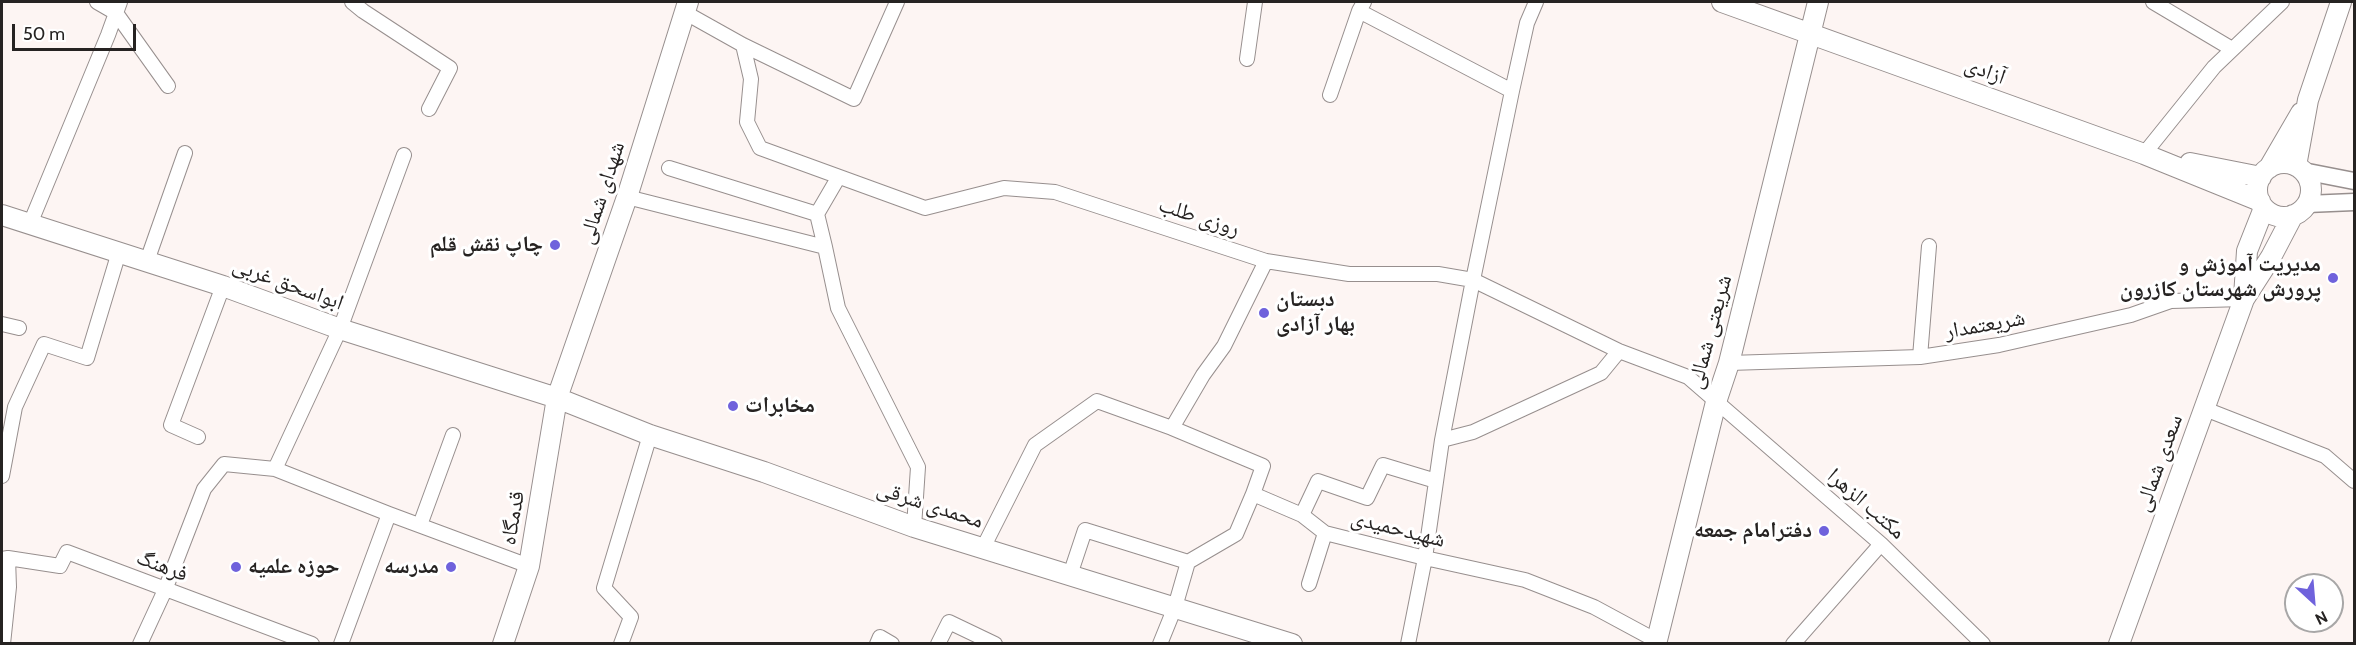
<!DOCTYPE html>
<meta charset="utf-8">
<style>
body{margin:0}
#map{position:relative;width:2356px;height:645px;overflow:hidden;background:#fdf5f3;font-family:Cabin,sans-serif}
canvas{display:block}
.frame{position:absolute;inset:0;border:3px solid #262322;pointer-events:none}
.north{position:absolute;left:2284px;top:573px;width:60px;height:60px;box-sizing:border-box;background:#fff;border:2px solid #a8a7a7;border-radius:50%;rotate:154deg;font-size:16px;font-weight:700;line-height:24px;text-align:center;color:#262322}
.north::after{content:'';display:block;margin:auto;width:21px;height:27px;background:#6f62dc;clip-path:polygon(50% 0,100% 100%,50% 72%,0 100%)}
.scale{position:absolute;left:12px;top:24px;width:124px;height:27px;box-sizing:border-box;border:3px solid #262322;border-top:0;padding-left:8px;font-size:18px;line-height:21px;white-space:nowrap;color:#262322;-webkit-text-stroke:4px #fff;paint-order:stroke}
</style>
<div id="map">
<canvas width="2356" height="645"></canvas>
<div class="frame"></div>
<div class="north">N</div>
<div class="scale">50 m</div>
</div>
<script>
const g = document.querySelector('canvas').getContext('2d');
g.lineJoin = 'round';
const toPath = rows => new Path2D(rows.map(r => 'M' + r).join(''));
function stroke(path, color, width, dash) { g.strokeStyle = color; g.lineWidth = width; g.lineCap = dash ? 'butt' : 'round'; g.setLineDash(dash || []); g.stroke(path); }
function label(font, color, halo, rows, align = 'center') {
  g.font = font + ' Cabin,"Noto Naskh Arabic",sans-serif'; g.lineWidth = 6; g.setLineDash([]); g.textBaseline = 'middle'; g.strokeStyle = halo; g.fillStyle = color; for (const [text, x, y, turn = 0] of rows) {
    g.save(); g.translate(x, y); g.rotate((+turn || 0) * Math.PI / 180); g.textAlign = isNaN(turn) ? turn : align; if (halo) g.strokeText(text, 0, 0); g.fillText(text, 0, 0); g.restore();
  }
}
const minor = toPath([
 [97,2,116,13,168,86],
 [352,2,363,11,450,68,429,109],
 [1364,2,1359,11,1512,91],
 [2153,2,2232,49],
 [684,12,743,45,854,99,897,2],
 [743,45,751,79,747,122,760,148,925,208,1004,188,1055,192,1266,261,1349,274,1438,274,1473,280,1619,351,1688,377,1881,544,1983,644],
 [1247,59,1255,2],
 [1330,95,1359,11],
 [2144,154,2214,67,2282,2],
 [669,168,817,214],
 [627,197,825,247,838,308,918,467,914,527],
 [30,224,108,35,120,2],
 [825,247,817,214,838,178],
 [147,261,185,153],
 [2,324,19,328],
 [1920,357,1929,246],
 [1729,363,1920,357,1999,345,2131,315,2171,301,2244,299],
 [2205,409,2325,456,2354,481],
 [1172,428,1263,466,1253,494,1302,515,1325,533,1425,558,1525,580,1594,607,1657,641],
 [198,437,171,425,223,286],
 [1442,440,1473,432,1601,373,1619,351],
 [275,469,340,329,404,155],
 [2,476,15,407,44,344,87,358,119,252],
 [1302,515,1318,481,1367,498,1383,465,1436,481],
 [420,525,453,435],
 [983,548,1035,445,1097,401,1172,428,1203,375,1224,346,1266,261],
 [2,559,8,558,60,566,67,552,312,644],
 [1070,575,1085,530,1188,562],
 [1309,584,1325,533],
 [3,644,9,587,8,558],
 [140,644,165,590,204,489,224,464,275,469,389,514,529,566],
 [341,644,389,514],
 [621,644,631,617,604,588,650,435],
 [877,644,880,637,892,644],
 [938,644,949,622,995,644],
 [1160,644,1175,607,1188,562,1236,534,1253,494],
 [1408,644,1425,558,1442,440,1473,280,1512,91,1527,23,1536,2],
 [1793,644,1881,544]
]);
const tertiary = toPath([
 [2303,171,2354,181],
 [2307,204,2354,202]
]);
const secondary = toPath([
 [1722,2,2144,154,2260,201],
 [2190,163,2261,177],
 '2257 190a27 27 0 1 1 54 0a27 27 0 1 1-54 0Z',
 [2296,166,2308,100,2341,2],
 [2269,168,2301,113],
 [2,215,223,286,340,329,557,398,650,435,764,472,914,527,1292,644],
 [2244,297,2247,251,2264,208],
 [503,644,529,566,557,398,627,197,688,2],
 [1656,644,1716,402,1729,363,1818,2],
 [2119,644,2244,299,2271,257,2293,215]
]);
const markers = [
 [555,245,6,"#6f62dc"],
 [2333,278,6,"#6f62dc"],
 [1264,313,6,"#6f62dc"],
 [733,406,6,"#6f62dc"],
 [1824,531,6,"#6f62dc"],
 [236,567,6,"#6f62dc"],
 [451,567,6,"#6f62dc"]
];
const streetNames = [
 ["آزادی",1985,71,20],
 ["شهدای شمالی",602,193,-72],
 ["روزی طلب",1199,217,18],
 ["ابواسحق غربی",288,284,20],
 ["شریعتمدار",1985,325,-10],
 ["شریعتی شمالی",1710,332,-75],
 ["سعدی شمالی",2159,463,-70],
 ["مکتب الزهرا",1866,504,41],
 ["محمدی شرقی",930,505,18],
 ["قدمگاه",513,518,-80],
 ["شهیدحمیدی",1398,529,14],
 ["فرهنگ",162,566,21]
];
const poiNames = [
 ["چاپ نقش قلم",543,245],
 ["مدیریت آموزش و",2321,265],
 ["پرورش شهرستان کازرون",2321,290],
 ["دبستان",1276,300,"left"],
 ["بهار آزادی",1276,325,"left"],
 ["مخابرات",745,406,"left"],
 ["دفترامام جمعه",1812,531],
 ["حوزه علمیه",248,567,"left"],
 ["مدرسه",439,567]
];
stroke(minor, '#978f8e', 16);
stroke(tertiary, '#978f8e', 19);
stroke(secondary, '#978f8e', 22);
stroke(minor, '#fff', 14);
stroke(tertiary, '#fff', 16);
stroke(secondary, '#fff', 20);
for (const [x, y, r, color] of markers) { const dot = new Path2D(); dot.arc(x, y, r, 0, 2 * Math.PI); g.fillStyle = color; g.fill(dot); stroke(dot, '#fff', 2); }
label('22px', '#262322', '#fff', streetNames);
label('bold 22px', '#262322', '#fff', poiNames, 'right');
</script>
